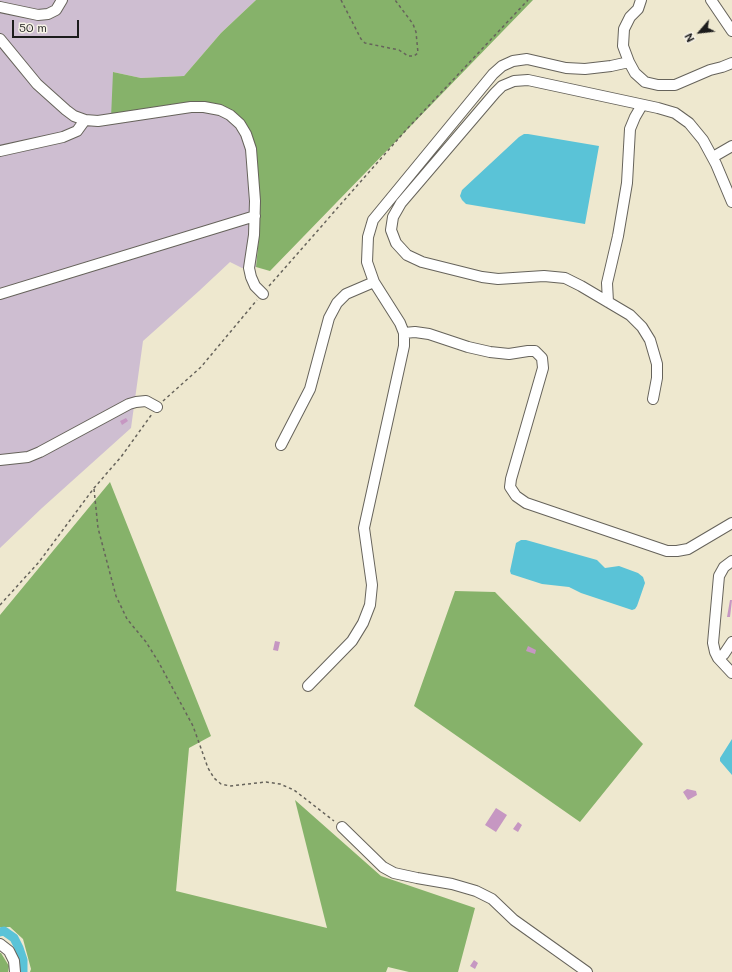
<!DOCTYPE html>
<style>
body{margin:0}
#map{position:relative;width:732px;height:972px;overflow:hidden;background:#eee8cf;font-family:Mali,sans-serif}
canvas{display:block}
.north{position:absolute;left:680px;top:12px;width:40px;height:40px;-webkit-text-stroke:3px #f7f3e8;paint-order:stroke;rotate:242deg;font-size:11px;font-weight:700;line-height:16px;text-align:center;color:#1c1c1c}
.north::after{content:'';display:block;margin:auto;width:14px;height:18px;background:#1c1c1c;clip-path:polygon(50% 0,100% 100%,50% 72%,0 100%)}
.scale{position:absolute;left:12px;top:20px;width:67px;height:18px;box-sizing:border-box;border:2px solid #1c1c1c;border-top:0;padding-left:5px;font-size:12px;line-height:14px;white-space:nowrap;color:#1c1c1c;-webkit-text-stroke:3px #f7f3e8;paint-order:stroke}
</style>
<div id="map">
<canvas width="732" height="972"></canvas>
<div class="north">N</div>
<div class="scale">50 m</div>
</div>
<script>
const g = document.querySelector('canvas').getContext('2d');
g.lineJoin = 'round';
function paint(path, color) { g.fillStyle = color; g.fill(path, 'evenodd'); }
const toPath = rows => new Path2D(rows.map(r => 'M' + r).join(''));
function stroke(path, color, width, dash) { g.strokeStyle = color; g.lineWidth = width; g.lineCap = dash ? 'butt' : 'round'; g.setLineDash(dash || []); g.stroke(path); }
const industrial = toPath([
 [0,0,256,0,221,33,184,76,141,78,113,72,165,112,227,107,243,120,252,141,258,182,260,226,256,267,242,268,230,262,199,291,143,341,131,428,42,508,0,548]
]);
const forest = toPath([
 [256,0,533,0,270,271,256,267,260,226,258,182,252,141,243,120,227,107,165,112,111,118,113,72,141,78,184,76,221,33],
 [110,482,211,736,189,748,176,891,327,928,295,800,381,876,475,908,458,972,409,972,388,967,386,972,30,972,31,969,23,939,10,927,0,927,0,615],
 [455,591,495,592,643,744,580,822,414,706],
 [0,953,1,953,9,966,8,972,0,972]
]);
const water = toPath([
 [524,134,528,134,599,146,585,224,466,204,462,200,460,196,462,190,519,137],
 [521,540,526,540,597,560,605,568,619,566,638,573,643,577,645,583,637,606,635,609,632,610,581,593,569,587,542,584,511,574,510,571,516,543],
 [732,739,732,775,720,761,720,758]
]);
const canal = toPath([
 [0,932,4,931,14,938,19,948,23,960,23,972]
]);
const building = toPath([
 [126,418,128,421,122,425,120,421],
 [730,600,732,600,730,617,727,617],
 [275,641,280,642,278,651,273,650],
 [528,646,536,650,535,654,526,651],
 [687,789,696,791,697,795,688,800,683,792],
 [496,808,507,815,496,832,485,825],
 [518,822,522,825,518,832,513,829],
 [474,960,478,963,475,969,470,966]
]);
const path = toPath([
 [341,0,361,39,365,43,399,50,408,56,414,56,418,53,416,32,413,24,395,0],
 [269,286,406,130,528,0],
 [163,401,201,367,257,300],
 [94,489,98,528,116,596,127,619,146,642,158,661,193,726,208,768,214,778,221,784,230,786,266,782,280,784,294,790,334,821],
 [0,605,39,562,94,488,121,457,152,414]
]);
const minor = toPath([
 [641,0,638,9,630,17,624,29,623,46,629,62,635,73,645,82,658,85,675,85,710,70,722,67,732,63],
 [711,0,732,31],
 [0,7,38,15,48,14,56,10,62,0],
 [0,39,37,84,66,110,74,116,85,120,98,121,191,107,204,107,220,110,230,115,240,124,246,134,251,149,255,201,254,235,249,268,251,277,255,286,263,294],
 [0,151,63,137,77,131,85,120],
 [713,157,732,146],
 [0,294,255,216],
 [608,302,607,283,618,236,627,183,630,129,635,117,642,105],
 [404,333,415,332,429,334,468,347,490,352,509,354,528,351,535,351,542,358,543,368,511,479,510,487,516,496,526,503,667,551,677,551,688,549,732,523],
 [653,399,657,378,657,364,650,340,642,327,630,315,581,286,565,278,544,276,498,279,482,277,422,262,407,255,396,243,391,230,393,217,401,203,495,93,502,86,514,81,528,80,658,108,675,113,689,123,703,140,716,164,732,202],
 [281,445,310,389,329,318,337,303,346,294,374,282],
 [0,460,28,457,40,452,129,404,136,402,146,401,157,407],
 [732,561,724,567,719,576,713,643,715,652,718,658,732,673],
 [718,658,724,654,732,642],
 [308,686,352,641,363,623,370,605,372,585,364,528,404,346,404,333,400,323,374,282,367,262,368,237,373,220,493,74,502,66,513,61,527,59,566,68,585,69,611,66,629,62],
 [342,827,383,867,394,873,417,878,452,884,476,891,492,899,514,920,587,972],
 [0,944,9,951,14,961,15,972]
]);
paint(industrial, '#cebed1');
paint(forest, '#86b26a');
paint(water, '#5ac3d7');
stroke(canal, '#5ac3d7', 9);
paint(building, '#c697c2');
stroke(minor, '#66635b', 12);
stroke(path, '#66635b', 1.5, [3, 3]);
stroke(minor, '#fff', 10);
</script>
